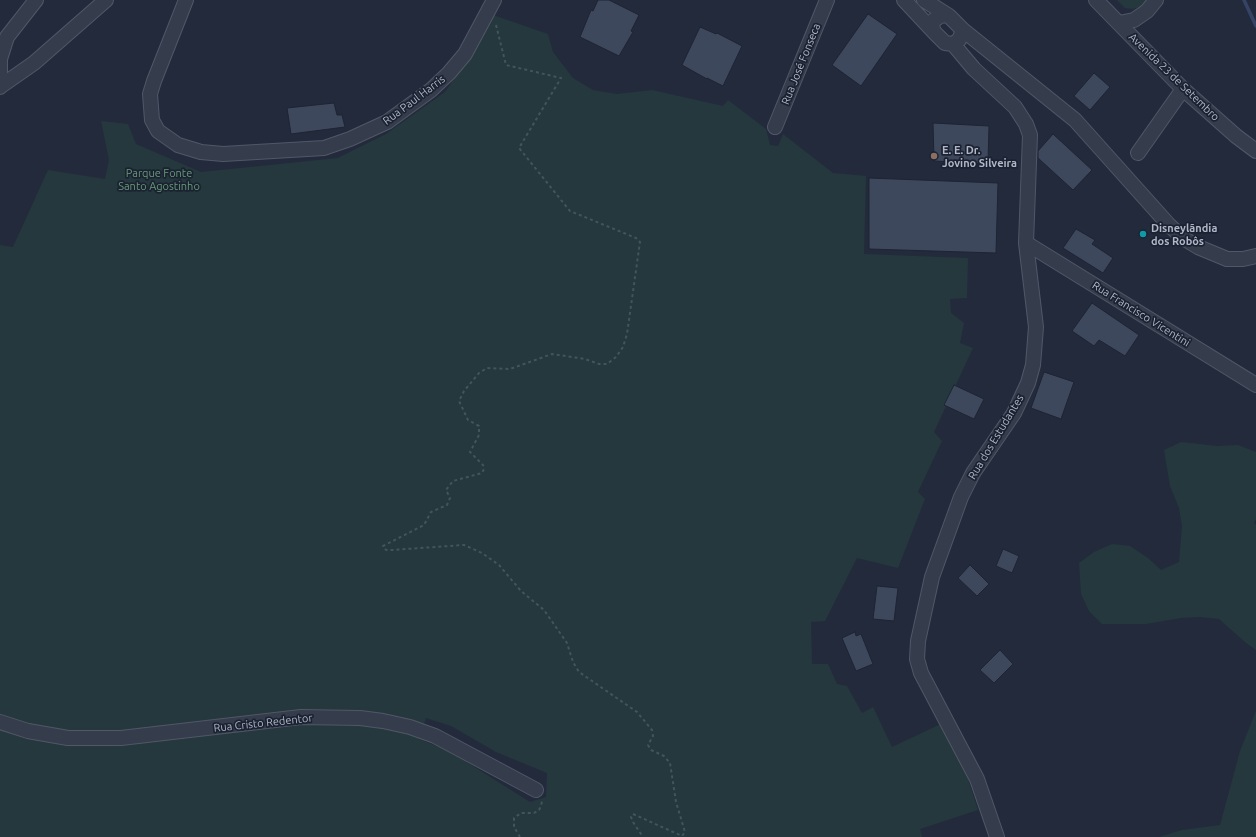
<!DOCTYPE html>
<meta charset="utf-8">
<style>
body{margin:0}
canvas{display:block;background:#222a3c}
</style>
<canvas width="1256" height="837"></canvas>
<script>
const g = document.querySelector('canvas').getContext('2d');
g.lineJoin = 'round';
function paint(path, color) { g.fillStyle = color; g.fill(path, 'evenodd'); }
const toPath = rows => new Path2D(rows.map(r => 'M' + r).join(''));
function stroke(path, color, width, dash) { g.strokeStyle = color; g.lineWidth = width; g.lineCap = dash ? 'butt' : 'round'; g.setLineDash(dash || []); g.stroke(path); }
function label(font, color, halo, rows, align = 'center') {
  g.font = font + ' Ubuntu,sans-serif'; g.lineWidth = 3.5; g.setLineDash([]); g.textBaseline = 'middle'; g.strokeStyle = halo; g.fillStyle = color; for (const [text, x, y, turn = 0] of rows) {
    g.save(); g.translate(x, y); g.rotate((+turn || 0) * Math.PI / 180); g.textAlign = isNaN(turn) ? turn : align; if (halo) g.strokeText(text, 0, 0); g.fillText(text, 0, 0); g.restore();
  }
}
const green = toPath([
 [1117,0,1148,0,1143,6,1133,9,1125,8],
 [493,15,548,34,553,52,573,78,593,90,617,94,652,90,723,106,728,100,766,129,770,145,778,146,783,134,833,173,866,176,864,254,968,258,967,298,950,299,951,313,964,323,960,343,973,348,934,432,942,441,918,492,925,499,898,568,857,558,825,621,811,622,812,664,828,664,837,684,847,686,862,713,873,707,892,747,941,724,968,779,978,810,920,829,922,837,0,837,0,245,13,247,48,170,105,179,109,160,101,121,128,124,136,144,201,172,338,158,386,134,445,92,468,59],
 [426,718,451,726,496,752,547,773,546,797,530,802,449,751,419,739],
 [1181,442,1217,446,1238,445,1256,452,1256,519,1254,523,1256,525,1256,650,1246,643,1219,619,1201,617,1181,618,1146,624,1102,624,1089,611,1081,594,1079,563,1094,552,1112,544,1130,546,1148,558,1161,570,1179,562,1182,526,1179,508,1170,486,1164,450],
 [1256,711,1256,837,1159,837,1182,830,1220,825,1240,751]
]);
const stream = toPath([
 [1244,0,1256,26]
]);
const building = toPath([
 [598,0,609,0,639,15,631,31,633,32,619,56,580,37,591,10,593,11,598,0],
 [868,14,897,34,861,86,832,65,868,14],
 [700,27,716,34,717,33,742,46,723,86,707,78,707,79,682,65,700,27],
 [1094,73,1110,87,1090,110,1074,96,1094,73],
 [334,103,337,115,342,115,345,127,291,134,287,108,334,103],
 [933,123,989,126,988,164,934,161,933,123],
 [1053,134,1092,170,1073,190,1038,158,1038,151,1053,134],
 [869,178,998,183,996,253,869,249,869,178],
 [1076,229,1095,240,1092,244,1113,258,1103,273,1063,248,1076,229],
 [1092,303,1139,335,1125,356,1099,340,1094,346,1072,331,1092,303],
 [1044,372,1074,382,1061,419,1031,408,1044,372],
 [954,385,984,399,974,419,944,405,954,385],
 [1003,549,1019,556,1012,573,996,566,1003,549],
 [970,565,989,584,977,596,958,578,970,565],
 [877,586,898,588,894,621,873,619,877,586],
 [855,632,856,636,861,634,873,664,856,671,842,638,855,632],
 [1000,650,1013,664,994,683,980,670,1000,650]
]);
const path = toPath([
 [496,25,506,65,561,78,519,148,570,211,636,238,640,242,627,334,623,347,616,357,607,364,599,364,585,359,552,354,510,369,487,368,479,373,464,391,459,401,468,420,479,426,479,435,470,452,483,465,484,469,482,473,453,481,446,490,450,498,447,505,431,512,424,525,383,546,386,550,392,550,464,545,482,553,499,565,521,591,544,610,567,643,573,662,579,672,637,712,652,730,653,736,648,745,651,750,664,756,670,763,676,802,685,832,682,836,633,814,631,817,633,822,643,837],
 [520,837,514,827,514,818,521,813,534,813,539,810,541,806,542,801]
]);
const minor = toPath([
 [186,0,154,81,150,94,152,120,158,131,178,145,201,152,223,154,324,148,350,139,387,122,431,90,449,73,465,54,494,0],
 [904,0,934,32],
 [924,0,949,16],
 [1096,0,1183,89,1236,136,1256,151],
 [942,15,949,16,963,30,959,40,953,44,945,43,934,32,932,26,934,20,942,15],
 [1119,23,1134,20,1147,11,1156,0],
 [963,30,1075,120,1168,224,1183,238,1198,247,1227,259,1243,259,1256,256],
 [953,44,974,69,1015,107,1026,124,1030,135,1026,243,1036,327,1033,365,1028,383,1014,413,973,473,961,497,932,577,918,641,917,659,921,673,977,779,997,837],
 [1,86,34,63,106,0],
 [0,87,0,59,7,37,36,0],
 [775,127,827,0],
 [1138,153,1183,89],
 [1026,243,1256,385],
 [0,722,28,731,68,738,121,738,301,717,360,718,383,721,410,727,435,736,536,790]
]);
const markers = [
 [934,156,4,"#8d6e63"],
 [1143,234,4,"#0f9aa8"]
];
const streetNames = [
 ["Rua José Fonseca",801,64,-68],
 ["Avenida 23 de Setembro",1174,77,44],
 ["Rua Paul Harris",414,100,-37],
 ["Rua Francisco Vicentini",1141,314,32],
 ["Rua dos Estudantes",996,437,-59],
 ["Rua Cristo Redentor",263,723,-6]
];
const poiNames = [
 ["E. E. Dr.",942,150],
 ["Jovino Silveira",942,163],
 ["Disneylãndia",1151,228],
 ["dos Robôs",1151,241]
];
const parkNames = [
 ["Parque Fonte",159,173],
 ["Santo Agostinho",159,186]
];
paint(green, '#24383d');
stroke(stream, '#354364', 3.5);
paint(building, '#3d485c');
stroke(building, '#1d2433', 1);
stroke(minor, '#515767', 16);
stroke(path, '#41555b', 2, [3, 3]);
stroke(minor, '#353d4c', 14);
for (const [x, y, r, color] of markers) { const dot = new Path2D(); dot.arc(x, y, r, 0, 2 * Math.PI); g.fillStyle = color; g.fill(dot); stroke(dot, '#1b2231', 1.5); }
label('11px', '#b1b7c8', '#1b2231', streetNames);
label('bold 11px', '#b1b7c8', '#1b2231', poiNames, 'left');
label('11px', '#679a78', '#1b2231', parkNames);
</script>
